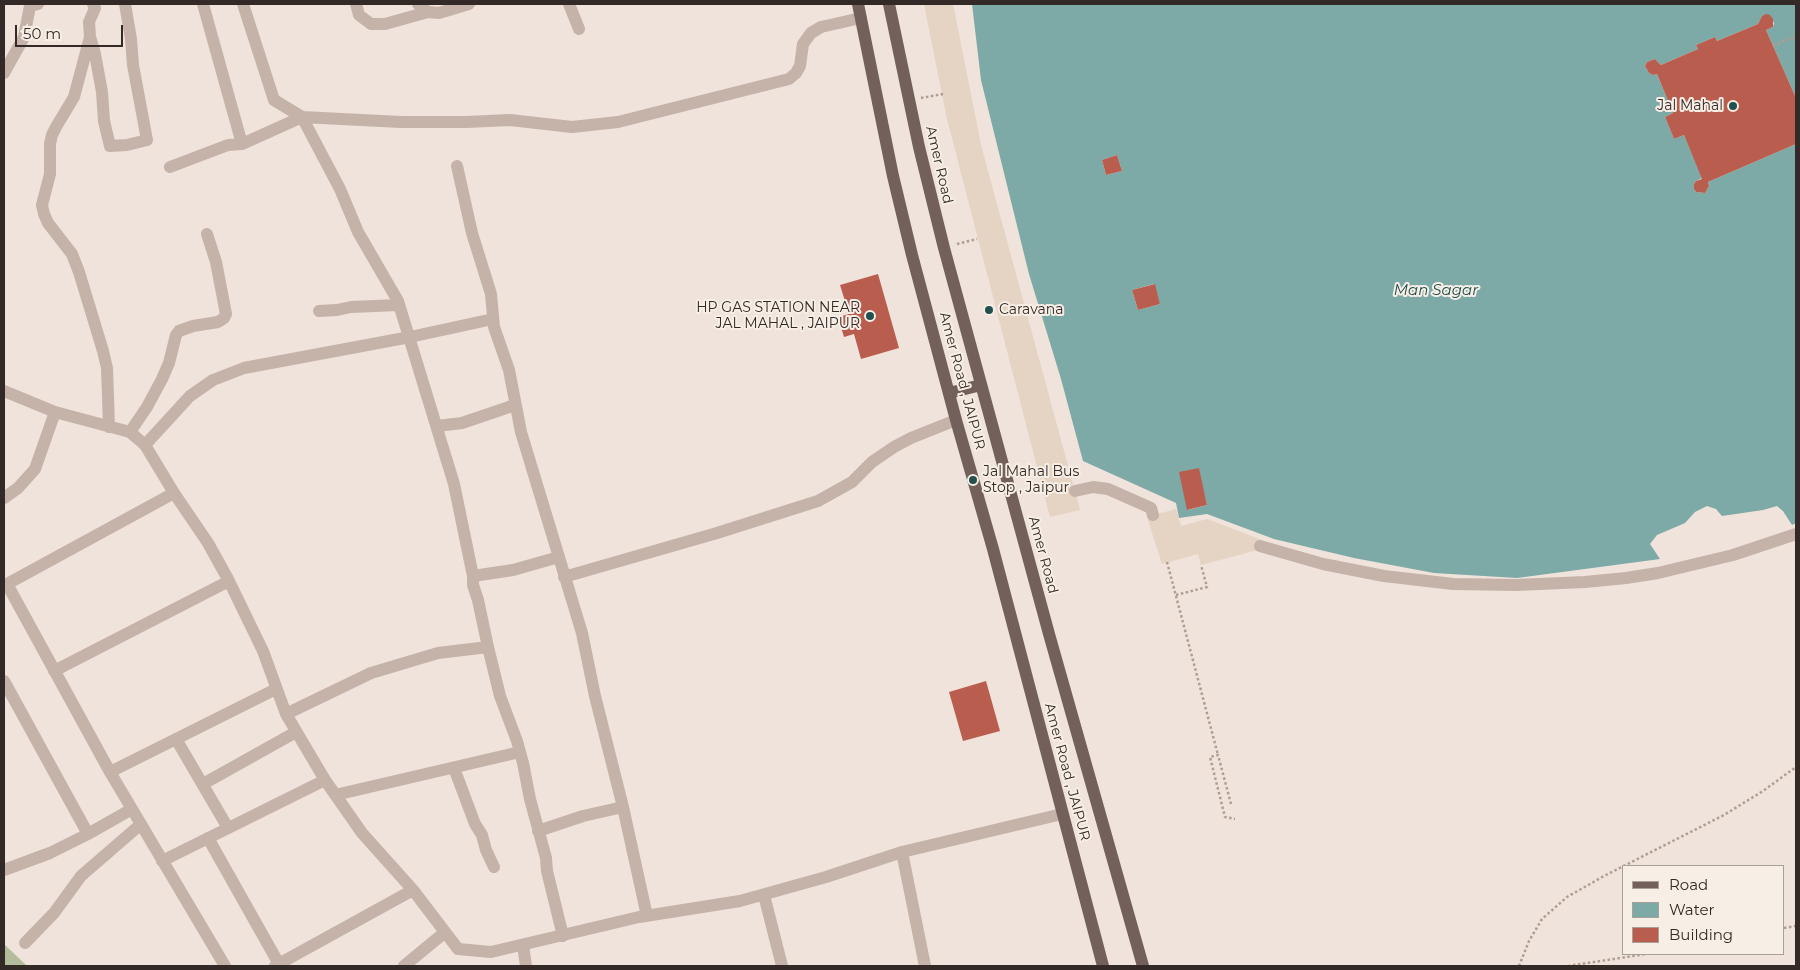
<!DOCTYPE html>
<style>
body{margin:0}
#map{position:relative;width:1800px;height:970px;overflow:hidden;background:#efe3db;font-family:Montserrat,sans-serif}
canvas{display:block}
.frame{position:absolute;inset:0;border:5px solid #332a27;pointer-events:none}
.legend{position:absolute;left:1622px;top:865px;width:162px;height:90px;box-sizing:border-box;background:#f7eee6;border:1px solid #a9a09a;margin:0;padding:6px 9px;list-style:none;font-size:15px;color:#332a27}
.legend li{display:flex;align-items:center;gap:10px;height:25px}
.legend b{width:25px;border:1px solid #a9a09a}
.scale{position:absolute;left:15px;top:25px;width:108px;height:22px;box-sizing:border-box;border:2px solid #332a27;border-top:0;padding-left:6px;font-size:15px;line-height:18px;white-space:nowrap;color:#332a27;-webkit-text-stroke:4px #f7eee6;paint-order:stroke}
</style>
<div id="map">
<canvas width="1800" height="970"></canvas>
<div class="frame"></div>
<ul class="legend">
<li><b style="height:6px;background:#73605a"></b>Road</li>
<li><b style="height:14px;background:#7da9a6"></b>Water</li>
<li><b style="height:14px;background:#b95d4e"></b>Building</li>
</ul>
<div class="scale">50 m</div>
</div>
<script>
const g = document.querySelector('canvas').getContext('2d');
g.lineJoin = 'round';
function paint(path, color) { g.fillStyle = color; g.fill(path, 'evenodd'); }
const toPath = rows => new Path2D(rows.map(r => 'M' + r).join(''));
function stroke(path, color, width, dash) { g.strokeStyle = color; g.lineWidth = width; g.lineCap = dash ? 'butt' : 'round'; g.setLineDash(dash || []); g.stroke(path); }
function label(font, color, halo, rows, align = 'center') {
  g.font = font + ' Montserrat,sans-serif'; g.lineWidth = 4; g.setLineDash([]); g.textBaseline = 'middle'; g.strokeStyle = halo; g.fillStyle = color; for (const [text, x, y, turn = 0] of rows) {
    g.save(); g.translate(x, y); g.rotate((+turn || 0) * Math.PI / 180); g.textAlign = isNaN(turn) ? turn : align; if (halo) g.strokeText(text, 0, 0); g.fillText(text, 0, 0); g.restore();
  }
}
const green = toPath([
 [4,944,27,966,4,966]
]);
const plaza = toPath([
 [924,4,953,4,981,145,1080,510,1050,517,947,119],
 [1176,509,1181,526,1207,519,1262,540,1258,550,1201,565,1198,554,1162,564,1147,517]
]);
const water = toPath([
 [972,4,1796,4,1796,98,1766,30,1773,27,1774,23,1770,15,1762,16,1758,24,1717,41,1715,37,1696,45,1698,49,1661,65,1655,59,1647,62,1645,66,1649,73,1653,75,1657,74,1673,113,1665,117,1674,139,1684,135,1702,178,1696,181,1694,184,1694,189,1696,192,1705,193,1709,186,1708,182,1796,144,1796,523,1792,525,1783,511,1777,506,1763,510,1722,516,1716,509,1707,506,1695,512,1685,523,1657,535,1650,544,1660,559,1517,578,1434,573,1354,558,1274,539,1207,514,1179,518,1176,503,1083,461,1061,379,1029,274,981,80],
 [1117,155,1122,171,1106,175,1102,160],
 [1154,284,1160,304,1138,310,1132,290],
 [1198,468,1207,505,1188,510]
]);
const building = toPath([
 [1766,14,1770,15,1773,19,1773,27,1766,30,1796,98,1796,144,1708,182,1709,186,1705,193,1696,192,1694,189,1694,184,1696,181,1702,179,1684,135,1674,139,1665,117,1673,113,1657,74,1653,75,1649,73,1645,66,1647,62,1655,59,1661,65,1698,49,1696,45,1715,37,1717,41,1758,24,1762,16],
 [1117,155,1122,171,1106,175,1102,160],
 [878,274,899,348,861,359,854,334,844,337,838,317,849,314,840,285],
 [1155,284,1160,304,1138,310,1132,290],
 [1199,468,1207,505,1187,510,1179,472],
 [986,681,1000,731,963,741,949,692]
]);
const path = toPath([
 [1773,46,1796,36],
 [921,98,943,94],
 [957,244,977,239],
 [1167,562,1218,755],
 [1176,595,1207,587,1201,565],
 [1231,804,1218,755,1210,757,1225,817,1235,819],
 [1784,928,1796,926],
 [1519,966,1529,941,1542,919,1567,897,1604,876,1724,815,1763,791,1796,767],
 [1568,966,1646,954]
]);
const minor = toPath([
 [93,4,95,8,89,22,90,37,95,54,102,92,104,121,110,146,127,145,147,140,133,65,131,39,125,4],
 [203,4,242,144],
 [243,4,274,100,302,117,340,189,358,232,398,301,454,484,473,576,473,585,478,600,488,647,500,696,517,741,523,763,530,799,546,858,547,871,563,936],
 [356,4,359,15,371,24,385,24,428,12],
 [418,4,428,12,439,13,469,4],
 [569,4,579,29],
 [90,37,74,97,56,127,52,135,50,144,50,174,42,205,44,214,48,223,72,254,79,272,103,351,107,368,109,427],
 [4,73,24,37,30,6,38,4],
 [457,166,472,233,491,294,494,327,509,370,521,432,582,633,595,696,623,807,647,916],
 [170,167,228,145,242,144,302,117,401,122,466,122,510,120,572,127,618,122,789,79,796,73,800,66,803,44,811,33,821,27,861,18],
 [319,311,337,310,351,307,399,305],
 [4,391,55,412,130,432,145,445,174,493,208,543,229,581,263,651,286,714,325,780,362,833,413,890,458,949,491,952,639,917,740,901,826,877,902,852,1062,814],
 [437,426,462,423,515,405],
 [130,432,147,407,162,379,169,363,176,335,179,331,193,326,218,322,224,318,226,314,216,262,207,234],
 [145,445,190,396,213,380,244,368,410,337,493,319],
 [1075,491,1093,487,1108,489,1151,508,1153,515],
 [174,493,7,584,110,772,225,966],
 [4,498,18,488,35,469,55,412],
 [1260,546,1323,564,1384,576,1453,584,1516,585,1585,582,1626,578,1658,573,1733,555,1796,534],
 [473,576,513,570,559,557],
 [564,577,717,533,818,501,852,482,872,462,894,447,911,438,956,420],
 [54,671,229,581],
 [4,681,88,834],
 [286,714,371,673,438,653,488,647],
 [176,739,228,828],
 [454,768,475,824,482,835,486,850,494,867],
 [110,772,276,689],
 [203,784,296,732],
 [335,795,520,752],
 [538,831,583,816,623,807],
 [208,838,279,964],
 [902,852,925,966],
 [162,861,325,780],
 [4,870,50,853,88,834,132,809],
 [764,895,782,966],
 [25,943,54,913,81,876,141,824],
 [523,945,526,966],
 [275,966,413,890],
 [404,966,444,933]
]);
const major = toPath([
 [858,4,893,176,912,255,956,420,993,549,1103,966],
 [889,4,919,147,944,248,1049,634,1143,966],
 [949,393,981,385]
]);
const markers = [
 [1733,106,5,"#21504e"],
 [989,310,5,"#21504e"],
 [870,316,5,"#21504e"],
 [973,480,5,"#21504e"]
];
const poiNames = [
 ["Jal Mahal",1723,106],
 ["HP GAS STATION NEAR",860,308],
 ["JAL MAHAL , JAIPUR",860,324],
 ["Caravana",999,310,"left"],
 ["Jal Mahal Bus",983,472,"left"],
 ["Stop , Jaipur",983,488,"left"]
];
const streetNames = [
 ["Amer Road",939,165,77],
 ["Amer Road , JAIPUR",962,381,75],
 ["Amer Road",1043,555,75],
 ["Amer Road , JAIPUR",1067,772,75]
];
const waterNames = [
 ["Man Sagar",1436,291]
];
paint(green, '#b5bc9c');
paint(plaza, '#e5d3c3');
paint(water, '#7da9a6');
paint(building, '#b95d4e');
stroke(path, '#b19c92', 2.5, [2.5, 2.5]);
stroke(minor, '#c5b2a8', 12);
stroke(major, '#73605a', 12);
for (const [x, y, r, color] of markers) { const dot = new Path2D(); dot.arc(x, y, r, 0, 2 * Math.PI); g.fillStyle = color; g.fill(dot); stroke(dot, '#f7eee6', 2); }
label('14px', '#332a27', '#f7eee6', poiNames, 'right');
label('14px', '#332a27', '#f7eee6', streetNames);
label('italic 15px', '#21504e', '#f7eee6', waterNames);
</script>
